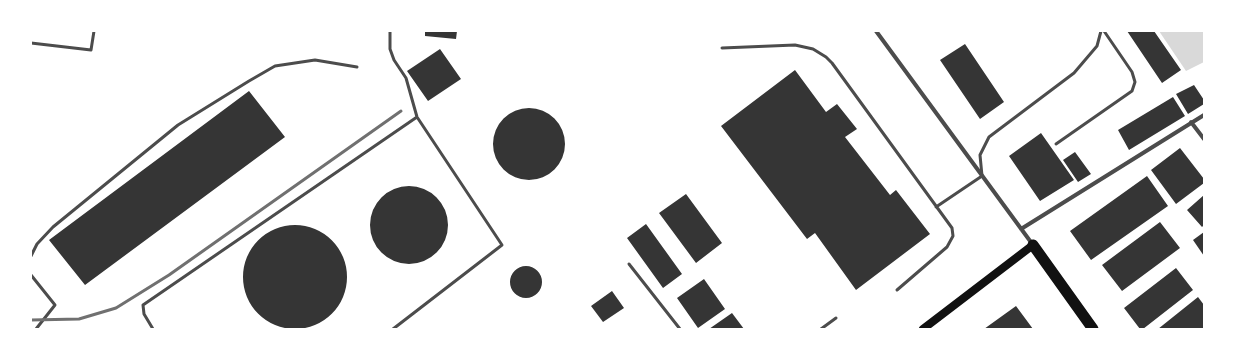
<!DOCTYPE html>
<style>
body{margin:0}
#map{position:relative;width:1235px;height:360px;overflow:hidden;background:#fff;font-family:Barlow,sans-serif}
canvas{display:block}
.frame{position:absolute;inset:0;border:32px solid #fff;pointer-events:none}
</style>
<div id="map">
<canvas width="1235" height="360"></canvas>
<div class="frame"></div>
</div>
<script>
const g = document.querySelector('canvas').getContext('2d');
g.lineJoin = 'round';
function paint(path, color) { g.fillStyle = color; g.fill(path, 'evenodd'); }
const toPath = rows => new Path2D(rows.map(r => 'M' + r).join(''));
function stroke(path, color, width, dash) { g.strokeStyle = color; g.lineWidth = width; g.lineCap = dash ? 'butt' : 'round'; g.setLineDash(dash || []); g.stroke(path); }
const water = toPath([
 [1159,31,1204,31,1204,62,1186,71]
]);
const building = toPath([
 [425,31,457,31,456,39,425,36],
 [1127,31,1154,31,1181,70,1162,83],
 [965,44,1004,102,980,119,940,60],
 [440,49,461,79,428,101,407,71],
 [795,70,826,112,837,104,857,129,845,137,890,195,896,190,930,234,856,290,815,233,807,239,721,126],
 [1194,85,1204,100,1204,104,1188,114,1176,94],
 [249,91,285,137,85,285,49,240],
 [1173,97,1185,116,1129,150,1118,130],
 '493 144a36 36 0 1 1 72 0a36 36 0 1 1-72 0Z',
 [1041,133,1074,180,1040,201,1009,156],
 [1180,148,1204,179,1204,183,1176,204,1151,170],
 [1075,152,1091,174,1078,182,1063,160],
 [1147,176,1168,206,1091,260,1070,231],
 '370 225a39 39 0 1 1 78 0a39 39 0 1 1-78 0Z',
 [686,194,722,243,696,263,659,213],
 [1204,195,1204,225,1202,227,1187,210],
 [1160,222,1180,248,1122,291,1102,265],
 [646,224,682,274,663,288,627,238],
 '243 277a52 52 0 1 1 104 0a52 52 0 1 1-104 0Z',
 [1204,232,1204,256,1193,240],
 '510 282a16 16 0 1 1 32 0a16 16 0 1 1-32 0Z',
 [1176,268,1193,290,1143,329,1140,329,1124,308],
 [704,279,725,309,698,328,677,298],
 [612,291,624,308,603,322,591,306],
 [1198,297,1204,305,1204,329,1158,329],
 [1016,306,1033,329,984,329],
 [732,313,744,329,709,329]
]);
const service = toPath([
 [390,31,390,49,394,60,406,78,417,117,502,245,393,329],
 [31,43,91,50,94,31],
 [722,48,795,45,813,49,826,57,832,63,952,228,953,236,947,247,897,290],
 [1056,144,1132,91,1135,82,1132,72,1104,31],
 [936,207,982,176,980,155,989,137,1074,73,1097,46,1101,31],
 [31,256,37,244,53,227,178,125,249,81,275,66,315,60,357,67],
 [629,264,680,329],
 [31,275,55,305,36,329],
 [153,329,144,314,143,305,417,117],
 [821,329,836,318]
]);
const minor = toPath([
 [876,31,1033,245],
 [1191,122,1204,139],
 [1021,229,1204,115]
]);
const secondary = toPath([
 [923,329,1033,245]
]);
const trunk = toPath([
 [1033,245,1093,329]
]);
const rail = toPath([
 [31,320,79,319,116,308,169,275,401,111]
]);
paint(water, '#d9d9d9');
paint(building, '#353535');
stroke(service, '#4c4c4c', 3);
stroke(minor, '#4c4c4c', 4);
stroke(secondary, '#111', 8);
stroke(trunk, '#111', 11);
stroke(rail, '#707070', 3);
</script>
